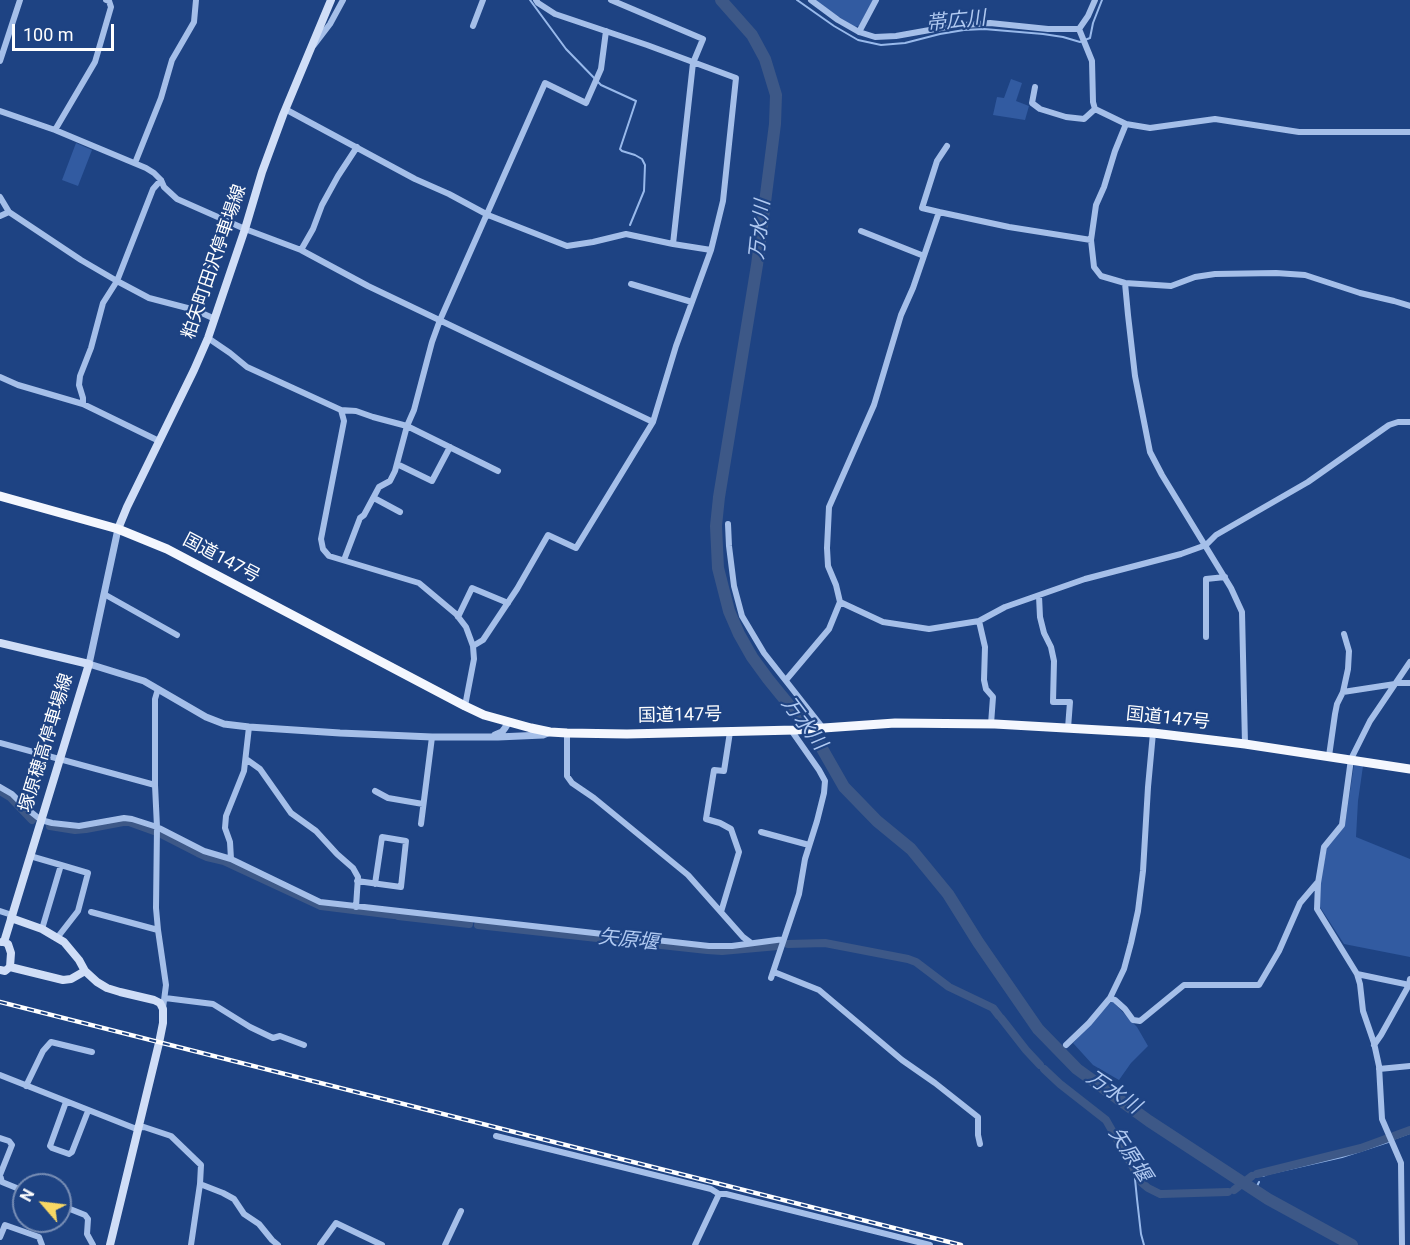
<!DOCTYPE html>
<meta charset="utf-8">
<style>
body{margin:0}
#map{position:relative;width:1410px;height:1245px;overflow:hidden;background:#1e4383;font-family:Roboto,sans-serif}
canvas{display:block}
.north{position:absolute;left:12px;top:1173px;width:60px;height:60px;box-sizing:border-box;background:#1e4383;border:2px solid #788eb5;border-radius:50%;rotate:298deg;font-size:16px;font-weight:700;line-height:24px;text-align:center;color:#fff}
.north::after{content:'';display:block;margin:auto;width:21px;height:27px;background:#f8d864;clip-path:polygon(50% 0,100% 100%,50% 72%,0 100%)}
.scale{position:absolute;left:12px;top:24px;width:102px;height:27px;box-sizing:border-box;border:3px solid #fff;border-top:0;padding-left:8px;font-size:18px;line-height:21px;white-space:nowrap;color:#fff;-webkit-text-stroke:4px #1e4383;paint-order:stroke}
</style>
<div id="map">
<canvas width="1410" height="1245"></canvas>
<div class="north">N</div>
<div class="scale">100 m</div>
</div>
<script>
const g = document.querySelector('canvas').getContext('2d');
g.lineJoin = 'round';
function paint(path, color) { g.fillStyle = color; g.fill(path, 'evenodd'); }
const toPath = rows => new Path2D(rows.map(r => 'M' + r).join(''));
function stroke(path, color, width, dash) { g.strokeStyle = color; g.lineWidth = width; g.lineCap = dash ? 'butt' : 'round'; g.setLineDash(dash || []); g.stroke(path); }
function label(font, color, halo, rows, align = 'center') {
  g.font = font + ' Roboto,"Noto Sans JP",sans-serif'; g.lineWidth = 4.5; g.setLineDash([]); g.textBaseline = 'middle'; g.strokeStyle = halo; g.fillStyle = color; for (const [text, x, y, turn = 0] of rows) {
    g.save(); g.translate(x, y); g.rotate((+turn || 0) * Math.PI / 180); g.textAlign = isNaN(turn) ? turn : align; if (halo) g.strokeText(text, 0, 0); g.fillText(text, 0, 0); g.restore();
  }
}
const green = toPath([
 [814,0,873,0,859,26,854,27],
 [1011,79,1022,83,1016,101,1029,106,1025,120,993,115,997,97,1004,98],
 [76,143,92,150,78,186,62,180],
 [1354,765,1363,766,1358,801,1356,837,1410,859,1410,957,1344,944,1320,907,1320,883,1327,847,1345,824],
 [1112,1001,1137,1027,1148,1046,1131,1063,1119,1080,1093,1065,1073,1043]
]);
const stream = toPath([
 [530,0,566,49,601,85,636,101,620,149,622,151,635,155,642,159,645,165,644,191,630,225],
 [797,0,834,26,858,40,881,45,905,43,940,34,964,30,984,29,1043,34,1063,37,1080,42,1090,38,1093,23,1102,0],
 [1393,1139,1410,1133],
 [1137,1174,1135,1179,1137,1199,1141,1234,1144,1245],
 [1263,1176,1267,1174,1342,1157,1388,1142],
 [1255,1190,1259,1182]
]);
const canal = toPath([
 [0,791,10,797,32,820],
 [50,826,75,830,86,829,123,822,129,822,154,831],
 [159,833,198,853,207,857,224,861,321,906,394,915],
 [398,916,469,924],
 [478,925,707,950,722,951,778,946],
 [788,944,825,943,908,959,916,962,949,987,993,1008,999,1016],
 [1001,1018,1026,1050,1040,1065],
 [1044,1069,1060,1084,1106,1120,1142,1183,1148,1188,1160,1194],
 [1257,1174,1361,1148,1410,1130],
 [1234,1190,1252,1176],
 [1162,1194,1228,1192]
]);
const river = toPath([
 [721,0,752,35,765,59,776,95,775,124,757,265,719,497,716,526,718,568,729,611,739,634,752,657,768,679,816,738,844,787,877,821,911,849,948,894,978,942,1038,1029,1077,1069,1149,1121,1268,1199,1352,1245]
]);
const minor = toPath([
 [611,0,703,39,693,63,673,244],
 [811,0,838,20,859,32,875,37,896,36,952,26,990,23,1048,29,1079,29],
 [473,26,483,0],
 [1079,29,1092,61,1093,102,1095,109,1126,124,1150,128,1215,119,1299,132,1410,132],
 [1079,29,1088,16,1095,0],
 [859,32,876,0],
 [314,45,330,24,343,0],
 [0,61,20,0],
 [1035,87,1032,103,1040,109,1066,117,1084,119,1095,109],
 [285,109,415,179,449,194,488,215,567,246,593,242,626,234,673,244,711,250],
 [0,111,55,130,146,168,154,173,161,180,164,187,177,199,245,229,301,250,368,286,653,422],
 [1126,124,1115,151,1104,187,1096,205,1091,240,1094,267,1101,276,1125,283,1171,286,1195,277,1215,274,1276,273,1305,275,1360,293,1394,301,1410,306],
 [55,130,95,62,111,7,109,1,106,0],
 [135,163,161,98,172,60,194,22,196,0],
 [0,197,9,212,81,260,117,281,149,298,195,310,215,319],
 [939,212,922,208,937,161,947,146],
 [0,216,9,212],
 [861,231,924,256],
 [301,250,313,229,322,205,338,176,357,147],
 [1125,283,1128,315,1135,376,1150,452,1162,475,1231,588,1242,612,1245,744],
 [631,284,692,302],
 [208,338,230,353,247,367,341,410,356,411,373,417,407,426,498,471],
 [0,377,18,385,83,404,159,441],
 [83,404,83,398,79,385,80,376,91,348,103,303,117,281,153,189,161,180],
 [341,410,344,421,321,539,323,549,329,556,419,583,456,614,466,627,473,646,474,659,465,706],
 [397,464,432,481,450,447],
 [374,498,400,512],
 [728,524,729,546,734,586,742,616,764,653,823,728],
 [344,560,360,518,364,515,379,487,390,481,395,471,407,426,414,410,432,342,440,320,545,83,586,103,601,69,606,31],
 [104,594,177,635],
 [1039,596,1040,617,1044,633,1051,647,1054,661,1053,702,1070,702,1068,728],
 [840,602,883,622,929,629,979,621,1005,607,1085,579,1181,554,1206,545,1216,535,1308,482,1389,425,1398,422,1410,422],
 [458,617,472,588,508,603],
 [979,621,985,647,984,680,986,689,993,697,991,724],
 [1344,634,1349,651,1348,669,1343,692,1395,684],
 [1206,637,1206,579,1225,577],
 [473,646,483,640,517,589,548,535,576,548,653,422,676,346,711,250,723,201,736,78,647,45,555,14,538,3,536,0],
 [786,680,829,629,840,602,836,585,828,566,827,548,829,507,874,405,901,315,913,288,939,212,1009,227,1091,240],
 [1396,683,1410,683],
 [158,689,155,699,155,785,157,827,156,908,158,930,166,985,163,1008],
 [567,733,567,776,572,783,594,798,688,875,743,937,751,943],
 [0,743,155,785],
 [1329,756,1335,714,1337,704,1343,692],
 [246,759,260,769,291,813,316,831,337,854,353,868,358,877,356,907],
 [0,787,12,794,26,808,41,820,52,823,79,826,124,818,132,819,157,827,204,851,231,859,320,902,709,946,732,946,784,939],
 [375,791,388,798,423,804],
 [421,824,432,737],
 [761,832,809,845],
 [30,856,61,865,42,929],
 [231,859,230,842,225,828,226,816,244,771,249,727],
 [357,881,401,887,406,841,382,837,375,884],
 [0,911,12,915],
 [91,912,158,930],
 [721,912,739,852,731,829,720,823,706,819,714,770,724,771,730,732],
 [57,938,78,911,88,873,61,865],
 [774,972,819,990,902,1060,935,1083,978,1117,978,1135,980,1144],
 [1357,974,1410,985],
 [771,978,799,894,805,859,817,821,824,793,825,781,819,770,791,730],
 [165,998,213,1004,250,1027,273,1038,280,1036,304,1045],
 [1110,998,1115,1000,1125,1009,1133,1020,1140,1021,1184,985,1259,985,1279,951,1300,903,1317,883],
 [1066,1045,1089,1023,1110,998,1124,969,1131,943,1138,911,1143,871,1148,787,1153,733],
 [1374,1045,1381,1035,1409,985,1410,979],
 [1379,1069,1410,1066],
 [0,1075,134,1128,144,1127,171,1136,201,1165,200,1184,191,1245],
 [26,1086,43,1051,51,1042,92,1052],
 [66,1102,50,1146,52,1148,69,1154,72,1152,88,1111],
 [496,1136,711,1189,719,1194,726,1194,930,1245],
 [0,1138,9,1141,12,1145,0,1175,2,1182,24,1191],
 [200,1184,223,1193,234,1199,244,1214,259,1224,272,1240,278,1245],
 [60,1205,85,1215,88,1219,87,1234,93,1245],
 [0,1237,5,1225,39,1237,42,1245],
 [320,1245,336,1223,382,1245],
 [445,1245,461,1211],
 [695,1245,719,1194],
 [1402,1245,1401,1163,1382,1119,1379,1066,1374,1043,1363,1011,1360,984,1357,974,1317,909,1318,883,1324,847,1342,825,1351,759,1370,721,1410,662]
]);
const tertiary = toPath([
 [118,529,89,664,144,681,206,717,224,724,249,727,340,733,432,737,498,737,543,735,550,732],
 [495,735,502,732,505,728,508,723]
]);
const secondary = toPath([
 [118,529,127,507,194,370,208,338,245,229,262,172,283,115,331,0],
 [0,643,89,664,4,942],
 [11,918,42,929,64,942,79,960,85,971,97,982,107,988,120,992,154,1000,160,1003,163,1009,163,1023,159,1043,110,1245],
 [10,967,63,980,71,979,85,971],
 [0,970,5,971,10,967,11,953,8,944,4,942,2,942]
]);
const trunk = toPath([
 [0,496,118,529,167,549,465,706,484,715,531,728,550,732,567,733,627,734,795,730,895,723,995,724,1153,733,1245,744,1410,769]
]);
const rail = toPath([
 [0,1002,961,1245]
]);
const streetNames = [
 ["粕矢町田沢停車場線",215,262,-71],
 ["国道147号",221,559,28],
 ["国道147号",680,716,-1],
 ["国道147号",1168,719,6],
 ["塚原穂高停車場線",47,743,-73]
];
const waterNames = [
 ["帯広川",956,22,-6],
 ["万水川",761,230,-84],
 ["万水川",803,724,53],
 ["矢原堰",628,941,6],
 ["万水川",1113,1093,34],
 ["矢原堰",1129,1155,57]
];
paint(green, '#325ba1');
stroke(stream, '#98b9eb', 2);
stroke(canal, '#3d5887', 8);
stroke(river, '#3d5887', 12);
stroke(minor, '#a5bfe9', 6);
stroke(tertiary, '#a5bfe9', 7);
stroke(secondary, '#d0def7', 8);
stroke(trunk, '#f4f7fe', 9);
stroke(rail, '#fff', 4.5);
stroke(rail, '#1e4383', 2, [7]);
label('18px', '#fff', '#1e4383', streetNames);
label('italic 20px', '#b0c9f1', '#1e4383', waterNames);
</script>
